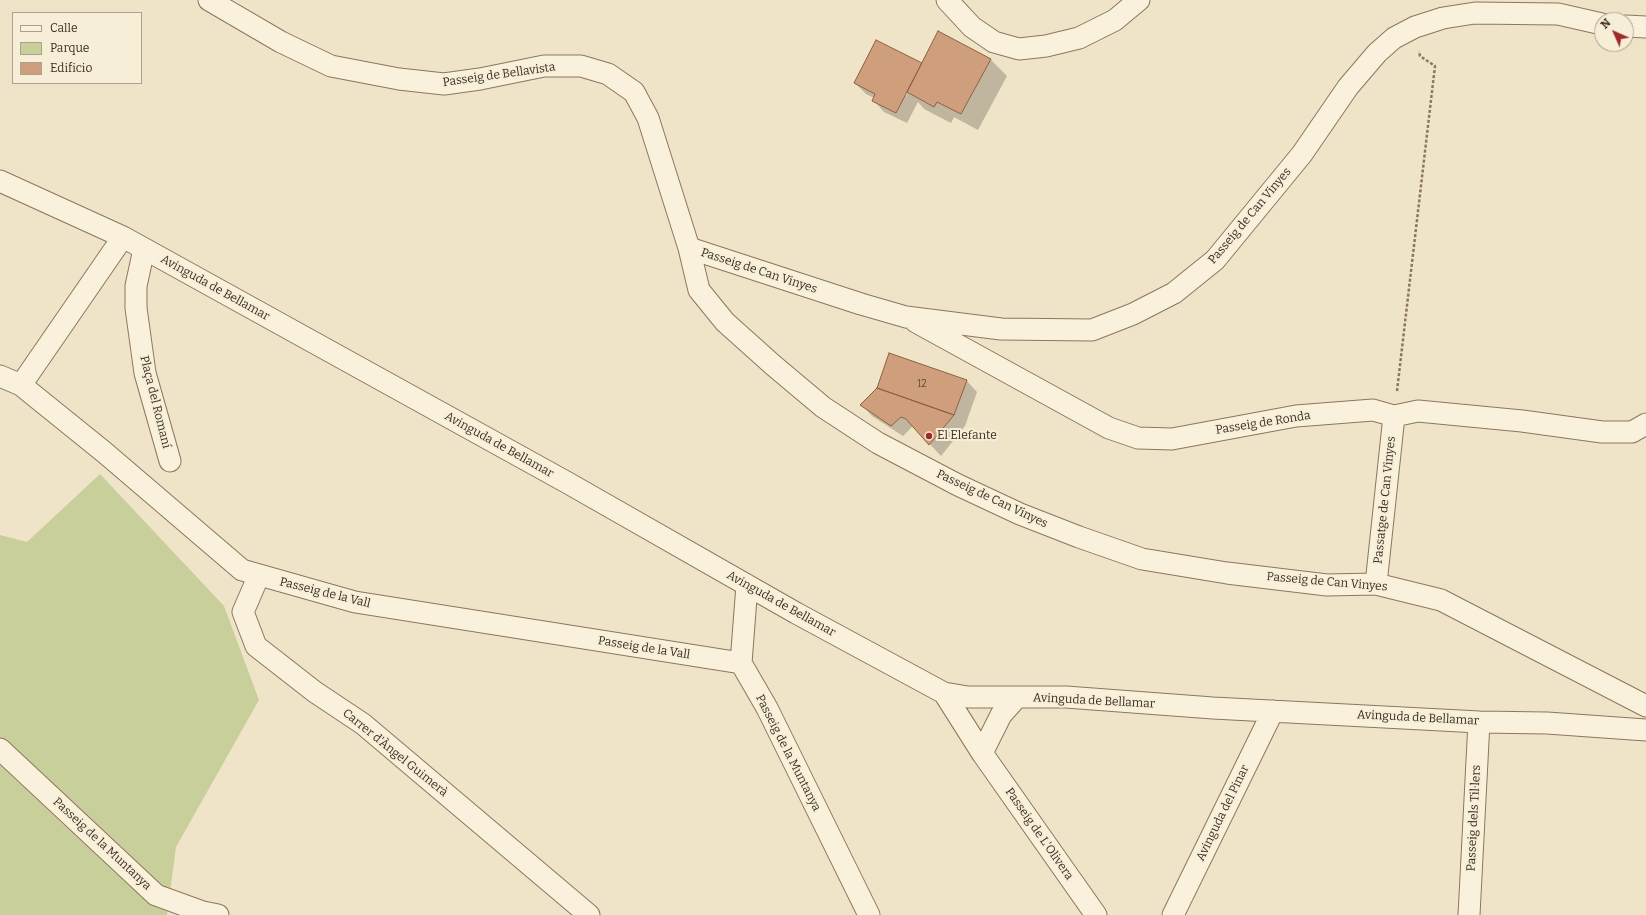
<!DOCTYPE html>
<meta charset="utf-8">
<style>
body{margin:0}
#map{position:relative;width:1646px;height:915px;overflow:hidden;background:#f0e4c8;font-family:Bitter,serif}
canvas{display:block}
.legend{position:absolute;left:12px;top:12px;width:130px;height:72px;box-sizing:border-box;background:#f7eed8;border:1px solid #ada18e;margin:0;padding:5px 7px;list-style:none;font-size:12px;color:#3d2e20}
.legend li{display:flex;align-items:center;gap:8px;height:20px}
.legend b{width:20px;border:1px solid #ada18e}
.north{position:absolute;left:1594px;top:12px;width:40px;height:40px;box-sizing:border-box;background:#f7eed8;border:1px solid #ada18e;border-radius:50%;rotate:315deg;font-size:11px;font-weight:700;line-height:16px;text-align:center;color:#3d2e20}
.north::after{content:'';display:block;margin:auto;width:14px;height:18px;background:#9e2a2b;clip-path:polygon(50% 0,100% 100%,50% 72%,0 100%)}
</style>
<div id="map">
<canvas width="1646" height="915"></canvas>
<ul class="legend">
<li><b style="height:5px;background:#faf1dc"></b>Calle</li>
<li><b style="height:11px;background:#c9cf9b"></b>Parque</li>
<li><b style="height:11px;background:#cf9f7d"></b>Edificio</li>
</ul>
<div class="north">N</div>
</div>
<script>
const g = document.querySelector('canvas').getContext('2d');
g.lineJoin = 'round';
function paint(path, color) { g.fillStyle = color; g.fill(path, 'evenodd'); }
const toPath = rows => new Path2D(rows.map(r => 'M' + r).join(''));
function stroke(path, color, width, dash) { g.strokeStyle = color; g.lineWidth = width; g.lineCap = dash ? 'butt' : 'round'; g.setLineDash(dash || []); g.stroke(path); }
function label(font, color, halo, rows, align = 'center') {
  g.font = font + ' Bitter,serif'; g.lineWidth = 4; g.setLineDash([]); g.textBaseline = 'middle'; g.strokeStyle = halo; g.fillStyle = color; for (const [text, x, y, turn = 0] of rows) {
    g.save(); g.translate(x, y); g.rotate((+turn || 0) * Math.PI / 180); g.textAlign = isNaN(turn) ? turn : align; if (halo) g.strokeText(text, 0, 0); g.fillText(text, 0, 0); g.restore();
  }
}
const green = toPath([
 [100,474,224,606,259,700,176,847,167,915,0,915,0,535,27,542]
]);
const shadow = toPath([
 [939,33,990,59,1007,76,978,130,954,117,951,123,924,109,918,102,907,123,884,112,873,100,874,98,866,94,855,83,906,96],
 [966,380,977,392,965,426,941,456,916,429,912,427,903,436,872,416,862,405]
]);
const building = toPath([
 [938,31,991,59,961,114,937,102,934,107,907,92,938,31],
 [876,40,922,63,896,113,872,101,875,94,854,83,876,40],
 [889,353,967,380,954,415,877,388,889,353],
 [877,388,954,415,929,445,906,419,901,417,891,426,860,405,877,388]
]);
const path = toPath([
 [1397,391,1435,66,1420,56,1419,51]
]);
const minor = toPath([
 [209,0,281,42,331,66,399,79,444,84,480,79,544,66,581,66,608,74,634,92,648,118,689,248,699,290,725,322,773,365,823,407,878,443,958,485,1020,514,1079,537,1142,559,1227,573,1327,585,1376,584,1441,600,1646,706],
 [947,0,972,27,994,42,1019,49,1046,46,1079,38,1115,20,1139,0],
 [1626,26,1646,27],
 [0,181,123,237,568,483,796,613,944,693,968,697,1066,697,1213,708,1479,722,1547,723,1646,730],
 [689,248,861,304,906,317,1001,329,1092,330,1133,314,1174,293,1215,260,1302,154,1348,87,1377,53,1394,38,1415,27,1443,18,1475,13,1558,14,1602,24],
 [144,249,136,286,136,308,145,373,170,461],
 [916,322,1109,428,1138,438,1172,439,1296,416,1373,410,1394,416,1418,411,1522,421,1602,432,1632,432,1646,424],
 [0,376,21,385,104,452,242,570,355,602,741,663],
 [21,385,123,237],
 [259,575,243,612,256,646,315,692,363,724,589,915],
 [1376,584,1394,416],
 [747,585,741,663,767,708,869,915],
 [944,693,982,753,1096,915],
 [0,749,156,895,203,912,218,915],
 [982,753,1001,715,1017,697],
 [1173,915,1273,711],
 [1469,915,1479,722]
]);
const markers = [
 [929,436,4,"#9e2a2b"]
];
const numberNames = [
 ["12",922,384]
];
const streetNames = [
 ["Passeig de Bellavista",499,75,-8],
 ["Passeig de Can Vinyes",1250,216,-50],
 ["Passeig de Can Vinyes",759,271,18],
 ["Avinguda de Bellamar",215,288,29],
 ["Plaça del Romaní",155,402,76],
 ["Passeig de Ronda",1263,423,-9],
 ["Avinguda de Bellamar",499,445,29],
 ["Passeig de Can Vinyes",992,499,25],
 ["Passatge de Can Vinyes",1385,500,-84],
 ["Passeig de Can Vinyes",1327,582,5],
 ["Passeig de la Vall",325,593,14],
 ["Avinguda de Bellamar",781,604,29],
 ["Passeig de la Vall",644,648,9],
 ["Avinguda de Bellamar",1094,701,3],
 ["Avinguda de Bellamar",1418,718,3],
 ["Carrer d'Àngel Guimerà",395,753,39],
 ["Passeig de la Muntanya",788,753,63],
 ["Avinguda del Pinar",1223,813,-64],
 ["Passeig dels Til·lers",1474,818,-87],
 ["Passeig de L'Olivera",1039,834,55],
 ["Passeig de la Muntanya",102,844,43]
];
const poiNames = [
 ["El Elefante",937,436]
];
paint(green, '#c9cf9b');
paint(shadow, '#0003');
paint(building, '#cf9f7d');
stroke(building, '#8d5f41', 1);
stroke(minor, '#8d765c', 23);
stroke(path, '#8d765c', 2.5, [3, 2]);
stroke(minor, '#faf1dc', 21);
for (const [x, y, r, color] of markers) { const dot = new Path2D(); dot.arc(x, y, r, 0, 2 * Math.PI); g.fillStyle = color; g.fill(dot); stroke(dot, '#f7eed8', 1.5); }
label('10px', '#624a37', null, numberNames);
label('12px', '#3d2e20', '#f7eed8', streetNames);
label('12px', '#3d2e20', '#f7eed8', poiNames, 'left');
</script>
